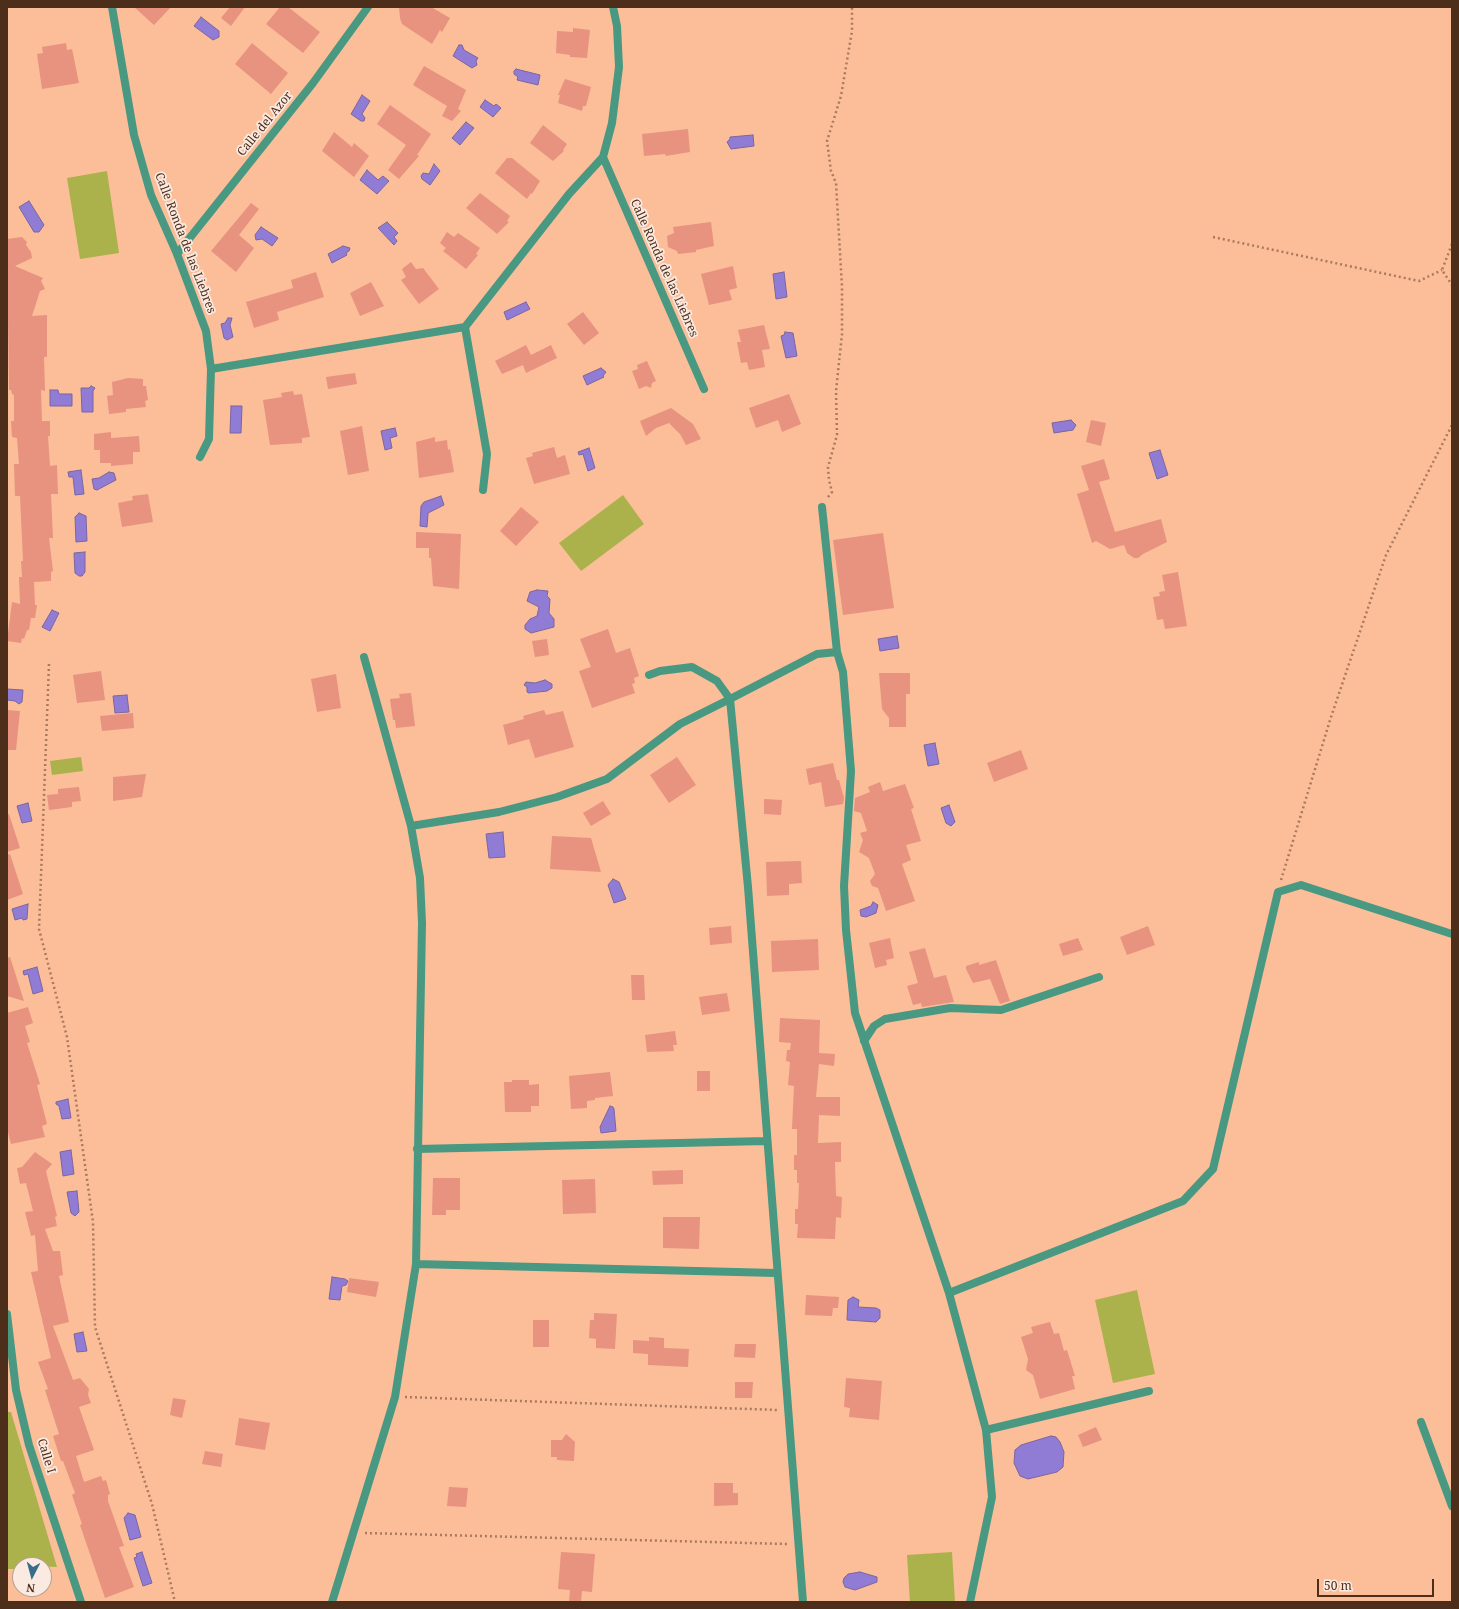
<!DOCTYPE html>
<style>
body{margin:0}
#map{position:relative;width:1459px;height:1609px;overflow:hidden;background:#fbbe99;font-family:"Noto Serif",serif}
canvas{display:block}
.frame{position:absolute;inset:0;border:8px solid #4c2e1a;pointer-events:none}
.north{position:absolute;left:12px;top:1557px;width:40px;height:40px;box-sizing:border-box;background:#fbeae1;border:1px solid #b59f91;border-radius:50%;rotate:186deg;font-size:11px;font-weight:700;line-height:16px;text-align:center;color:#4c2e1a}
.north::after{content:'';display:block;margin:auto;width:14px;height:18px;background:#386e89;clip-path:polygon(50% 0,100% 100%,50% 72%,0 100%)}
.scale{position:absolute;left:1317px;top:1579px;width:117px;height:18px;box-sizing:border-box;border:2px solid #4c2e1a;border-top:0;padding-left:5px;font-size:12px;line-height:14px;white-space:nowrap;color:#4c2e1a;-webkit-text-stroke:3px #fbeae1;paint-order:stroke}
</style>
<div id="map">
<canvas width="1459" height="1609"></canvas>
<div class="frame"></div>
<div class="north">N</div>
<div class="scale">50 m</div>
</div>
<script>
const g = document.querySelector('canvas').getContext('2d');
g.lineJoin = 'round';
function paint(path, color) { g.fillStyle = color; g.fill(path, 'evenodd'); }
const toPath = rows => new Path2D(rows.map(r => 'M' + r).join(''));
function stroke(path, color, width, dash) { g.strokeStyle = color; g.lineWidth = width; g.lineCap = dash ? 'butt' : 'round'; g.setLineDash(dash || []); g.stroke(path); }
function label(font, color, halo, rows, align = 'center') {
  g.font = font + ' "Noto Serif",serif'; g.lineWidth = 3.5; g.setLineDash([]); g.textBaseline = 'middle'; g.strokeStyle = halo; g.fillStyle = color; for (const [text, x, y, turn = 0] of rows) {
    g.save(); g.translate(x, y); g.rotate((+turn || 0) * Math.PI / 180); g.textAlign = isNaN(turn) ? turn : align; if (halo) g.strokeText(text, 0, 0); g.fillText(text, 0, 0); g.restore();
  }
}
const green = toPath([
 [107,171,119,253,80,259,67,178],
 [623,495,644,524,581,571,559,543],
 [81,757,83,771,52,775,50,761],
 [1137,1290,1155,1374,1113,1383,1095,1300],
 [7,1412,11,1412,57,1567,20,1565,20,1569,7,1569],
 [952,1552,955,1602,910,1602,907,1555]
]);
const water = toPath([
 [201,17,219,31,219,37,213,40,194,26,201,17],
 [459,45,462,45,464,50,478,58,476,61,477,65,472,68,453,56,459,45],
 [516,69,540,75,538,85,517,80,518,77,514,74,514,71,516,69],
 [362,95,370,101,362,114,365,118,364,121,361,121,351,114,362,95],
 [485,100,494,106,496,104,501,108,493,117,480,107,485,100],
 [466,122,474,128,460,145,452,138,466,122],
 [753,135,754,146,731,149,727,142,730,139,730,137,753,135],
 [434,164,440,171,430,185,422,179,421,176,423,173,429,174,434,164],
 [367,170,378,180,383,176,389,181,377,194,360,180,367,170],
 [29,201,44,225,39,232,34,232,19,207,29,201],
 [387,222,398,233,394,237,397,241,394,245,378,228,387,222],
 [261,227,278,238,272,246,262,239,256,240,255,235,261,227],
 [343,246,350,248,349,251,346,253,347,255,332,263,328,254,343,246],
 [784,272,787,297,776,299,773,274,784,272],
 [526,302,530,309,507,320,504,312,526,302],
 [228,318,232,318,230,325,233,337,227,340,224,338,221,324,225,323,228,318],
 [785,332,793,333,797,356,786,358,781,336,784,335,785,332],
 [601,368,606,372,603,376,604,377,587,385,583,376,601,368],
 [91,386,95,388,93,391,93,412,82,412,81,388,89,388,91,386],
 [50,390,58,390,59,394,72,394,72,406,50,406,50,390],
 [231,406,242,406,241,433,230,433,231,406],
 [1071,420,1076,425,1073,430,1054,433,1052,423,1071,420],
 [395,428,397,436,390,438,392,448,385,450,381,431,395,428],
 [589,448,595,468,588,471,583,454,579,455,578,452,589,448],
 [1160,450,1168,475,1157,479,1149,453,1160,450],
 [81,470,84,494,75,495,73,477,69,477,68,472,81,470],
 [109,472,114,473,116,480,97,490,94,489,92,479,99,478,109,472],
 [441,496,444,505,428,513,427,527,420,526,421,506,424,502,441,496],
 [79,513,86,516,87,541,76,542,75,517,79,513],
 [85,552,85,572,82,576,79,576,75,573,74,553,85,552],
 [537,590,548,591,547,596,550,599,549,613,554,619,554,627,531,633,525,629,525,625,530,619,537,616,539,607,527,601,530,592,537,590],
 [52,610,59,613,50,631,42,627,52,610],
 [897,636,899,648,880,651,878,639,897,636],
 [545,680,552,684,552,688,547,691,529,693,527,692,527,687,524,685,526,682,535,683,545,680],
 [7,689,23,690,22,702,19,704,15,701,7,700,7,689],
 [127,695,129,712,115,713,113,696,127,695],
 [935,743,939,764,928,766,924,745,935,743],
 [28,803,32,821,22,823,17,806,28,803],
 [949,805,955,822,951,826,946,823,941,808,949,805],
 [503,832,505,857,489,858,486,834,503,832],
 [613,879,619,882,626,899,614,903,608,885,613,879],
 [873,902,878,905,876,913,866,917,861,916,860,910,871,906,873,902],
 [28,904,27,919,23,920,22,918,15,920,12,909,28,904],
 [37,967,43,991,33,994,28,974,24,975,23,971,37,967],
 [68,1099,71,1118,62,1119,59,1106,56,1104,56,1102,68,1099],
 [610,1106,613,1107,614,1109,616,1131,601,1133,600,1127,610,1106],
 [71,1150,74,1174,63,1176,60,1152,71,1150],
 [77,1191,79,1212,75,1216,71,1213,67,1192,77,1191],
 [332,1277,345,1279,348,1281,346,1285,342,1286,340,1300,329,1299,332,1277],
 [853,1297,859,1300,858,1307,876,1308,880,1310,880,1318,876,1322,847,1320,848,1300,853,1297],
 [83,1332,87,1351,77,1352,74,1334,83,1332],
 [1051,1436,1056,1437,1060,1442,1064,1452,1063,1467,1057,1472,1028,1479,1020,1476,1014,1463,1015,1450,1021,1445,1051,1436],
 [128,1513,135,1515,141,1537,130,1540,124,1518,128,1513],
 [142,1552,152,1583,143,1586,134,1558,137,1557,136,1554,142,1552],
 [860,1572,877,1577,877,1582,855,1590,845,1587,843,1582,844,1578,848,1574,860,1572]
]);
const building = toPath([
 [134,7,171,7,154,25],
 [230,7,245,7,231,26,221,18],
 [280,7,288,7,320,32,303,53,266,24],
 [399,7,431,7,450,18,442,32,440,30,432,44,402,24,400,18],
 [573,28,590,30,587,58,570,57,570,55,556,53,557,31,573,32],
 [66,43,67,50,72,49,79,83,42,89,37,54,43,53,42,47],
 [252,43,288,73,271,94,235,64],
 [424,66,466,90,458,109,461,111,452,121,442,116,447,106,413,85],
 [565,79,591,87,586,106,583,106,582,111,558,103,560,95,558,95],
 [390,105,431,134,417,155,419,156,399,179,388,170,406,145,377,124],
 [543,125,567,144,563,150,564,151,553,161,530,143],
 [688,129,690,152,666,156,665,154,644,156,642,134],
 [334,132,352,147,354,143,369,156,354,177,322,151],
 [507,158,512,158,540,181,532,194,531,193,527,199,495,173],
 [480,193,510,216,507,221,509,222,497,234,466,208],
 [251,203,259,209,239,235,254,248,236,272,211,251],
 [711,222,714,246,696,250,696,252,678,254,677,251,668,247,667,236,674,233,673,227],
 [447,232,454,237,458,233,480,248,476,254,478,255,466,269,443,251,446,248,440,243],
 [22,237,27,242,26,245,31,252,32,258,15,266,43,278,41,281,45,289,40,291,32,316,47,315,47,357,44,357,45,391,41,390,42,421,50,421,50,436,48,436,50,466,57,465,58,494,51,494,53,538,49,538,53,571,51,572,51,581,34,582,35,605,37,605,35,618,31,618,29,630,27,630,24,639,22,638,21,643,7,641,12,602,20,604,19,577,22,577,21,561,23,561,20,496,15,496,14,464,19,464,17,438,12,437,11,421,14,421,14,395,12,394,11,390,9,390,7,239],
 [411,262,416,269,423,268,439,289,419,304,401,280,406,277,402,269],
 [733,266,737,288,729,290,732,300,709,305,701,274],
 [316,272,324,297,277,312,279,320,254,328,246,302,293,288,291,280],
 [371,282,384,306,360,316,350,293],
 [583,312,599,333,584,345,567,324],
 [764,325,770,349,762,350,765,367,749,370,747,362,741,363,737,342,741,342,738,330],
 [526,345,531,355,551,345,557,358,526,373,523,365,502,374,495,361],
 [647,361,656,381,652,383,651,388,646,386,639,389,632,371,638,369,637,365],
 [355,373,357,384,328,389,326,377],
 [128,378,143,379,143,386,146,386,148,400,145,401,146,407,126,409,126,412,109,414,107,396,113,395,112,382],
 [293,391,294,395,302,394,310,437,302,438,302,443,270,445,263,400,282,397,281,393],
 [789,394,801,424,782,432,778,420,756,428,749,408],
 [671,408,693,424,701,439,686,445,680,434,669,423,656,428,646,436,640,421],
 [1091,420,1106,423,1101,446,1086,442],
 [362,426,369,471,348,475,340,431],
 [111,432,111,438,139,436,140,452,133,452,133,464,111,466,111,463,100,463,100,450,94,450,94,434],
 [435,437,435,442,447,440,448,450,450,449,454,472,419,478,416,442],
 [554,447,557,458,565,455,570,474,534,484,526,458,533,456,532,453],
 [1104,459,1110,479,1099,482,1115,532,1161,519,1167,542,1143,554,1138,558,1134,558,1127,553,1124,545,1110,549,1096,541,1092,543,1077,494,1089,490,1081,466],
 [148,494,153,522,122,527,118,503,133,500,132,496],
 [521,507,539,522,516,546,500,531],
 [416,532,461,534,459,589,433,586,431,558,429,558,429,548,416,548],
 [883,533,894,608,843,615,833,540],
 [1178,572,1187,626,1165,629,1163,619,1157,620,1153,597,1160,596,1159,592,1165,591,1162,575],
 [608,629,616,653,630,648,639,676,634,678,635,683,632,684,635,693,592,708,579,671,591,667,580,639],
 [547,639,549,655,535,657,532,641],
 [101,671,105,700,77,703,73,675],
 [879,673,910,673,910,694,906,694,906,727,889,727,889,718,882,709],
 [336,674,341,708,317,712,311,679],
 [411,693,415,726,396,728,395,720,393,720,390,699,400,698,399,694],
 [7,710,20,711,16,750,7,750],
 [544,710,546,715,563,711,574,747,535,758,529,739,508,745,503,725,524,719,523,716],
 [133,713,134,728,102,731,100,716],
 [1021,750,1028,769,994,782,987,763],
 [677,757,696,785,669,803,650,775],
 [833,763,837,780,839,780,844,798,843,804,825,807,821,782,809,785,806,769],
 [146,774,142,797,113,801,113,777],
 [880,782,883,791,905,784,914,808,911,809,921,841,906,845,911,860,902,864,915,901,886,911,878,888,872,886,870,881,875,874,869,858,859,852,863,840,860,833,867,831,861,813,854,811,855,798,870,792,868,787],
 [79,787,81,801,72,802,72,807,49,810,47,795,58,794,58,789],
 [764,799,782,800,781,815,764,814],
 [603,801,611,814,591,826,583,813],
 [9,814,20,848,7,852,7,815],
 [552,836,591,838,601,872,550,869],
 [10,854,23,894,7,900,7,855],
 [801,861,802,883,789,884,789,895,767,896,766,862],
 [731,926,732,943,710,945,709,928],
 [1148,926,1155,945,1127,955,1120,937],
 [890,938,894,958,886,960,887,965,875,968,869,943],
 [1078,938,1083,950,1063,956,1059,944],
 [818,939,819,970,772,972,771,941],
 [925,948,934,978,946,975,954,1002,922,1007,921,1003,913,1005,907,986,918,983,909,952],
 [10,957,24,1001,7,996,7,958],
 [996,960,1010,1001,1000,1004,990,979,973,983,966,969,966,966,979,962,979,965],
 [631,975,644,975,645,1000,632,1000],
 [727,993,730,1011,702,1015,699,997],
 [28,1007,33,1023,25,1026,30,1042,27,1043,40,1084,37,1085,47,1124,42,1126,45,1137,11,1144,7,1128,7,1013],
 [780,1018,820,1020,819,1053,835,1054,834,1066,819,1064,816,1097,840,1097,840,1116,819,1115,818,1143,841,1142,841,1162,835,1162,836,1196,842,1197,841,1218,836,1217,835,1239,797,1238,798,1224,795,1224,795,1209,798,1209,799,1183,797,1183,797,1170,794,1170,794,1155,797,1155,797,1129,792,1129,794,1086,788,1085,790,1062,786,1061,787,1050,790,1050,791,1043,779,1042],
 [675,1031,677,1045,673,1045,674,1051,647,1052,645,1035],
 [697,1071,710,1071,710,1091,697,1091],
 [610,1072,613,1096,595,1098,595,1100,587,1101,587,1108,571,1109,569,1076],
 [512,1080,529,1080,529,1085,539,1084,539,1106,531,1106,531,1112,505,1112,504,1082,512,1082],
 [35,1152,52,1164,46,1171,57,1216,55,1217,57,1226,45,1229,53,1251,60,1251,63,1275,59,1276,69,1322,53,1326,73,1380,80,1378,89,1389,88,1395,91,1403,79,1407,94,1450,76,1456,84,1482,101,1476,103,1481,106,1480,110,1494,108,1495,108,1501,124,1546,119,1547,134,1587,105,1598,80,1525,82,1524,72,1495,75,1493,63,1461,61,1461,53,1436,59,1434,45,1390,48,1389,38,1362,51,1358,31,1272,38,1271,35,1235,31,1236,25,1212,33,1211,26,1183,20,1184,17,1168,22,1167],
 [683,1170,683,1184,653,1185,652,1171],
 [433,1178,460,1178,460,1210,446,1210,446,1215,432,1215],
 [595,1179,596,1213,563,1214,562,1180],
 [663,1217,700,1217,699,1249,663,1248],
 [349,1278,379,1282,376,1297,347,1292],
 [806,1295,839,1297,838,1308,833,1308,832,1316,805,1315],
 [594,1313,617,1314,615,1349,596,1348,596,1339,589,1338,590,1320,594,1320],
 [533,1320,549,1320,549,1347,533,1347],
 [1050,1322,1054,1334,1059,1333,1064,1351,1067,1350,1075,1376,1072,1376,1075,1389,1040,1399,1033,1375,1026,1370,1028,1359,1021,1337,1033,1333,1031,1327],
 [649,1337,664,1338,664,1348,689,1349,688,1367,648,1365,648,1354,633,1353,633,1340,649,1341],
 [735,1344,756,1344,755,1358,734,1357],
 [846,1378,882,1381,879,1420,849,1417,850,1408,844,1407],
 [735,1382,753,1382,752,1398,735,1398],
 [173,1398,186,1400,182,1418,170,1415],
 [239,1418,270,1423,265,1450,235,1445],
 [1096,1427,1102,1440,1083,1447,1078,1435],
 [566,1434,575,1442,574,1461,557,1460,557,1457,551,1457,551,1440,562,1440],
 [205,1451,223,1454,221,1467,202,1464],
 [714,1483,733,1483,733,1493,738,1493,738,1505,714,1506],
 [449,1487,468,1488,466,1507,447,1506],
 [561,1552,595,1554,592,1592,582,1591,581,1602,569,1602,570,1590,558,1589]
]);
const path = toPath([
 [1213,237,1419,281,1442,270],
 [1452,244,1442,270,1452,285],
 [828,497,832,492,829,480,828,467,837,435,836,391,842,334,842,287,836,183,831,171,827,141,841,96,852,31,852,7],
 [49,664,39,929,67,1037,93,1222,95,1327,152,1504,175,1602],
 [1281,880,1331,717,1386,555,1452,425],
 [405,1397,778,1410],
 [365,1533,788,1544]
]);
const service = toPath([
 [1421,1422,1452,1506],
 [986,1430,1149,1391]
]);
const minor = toPath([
 [112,7,134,135,151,195,177,254,206,331,211,369,209,439,200,457],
 [603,157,704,389],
 [177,254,313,83,368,7],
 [465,327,487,454,483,490],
 [211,369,465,327,569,194,603,157,612,123,619,67,617,26,613,7],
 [822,507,837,652],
 [364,657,411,826],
 [649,675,660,671,692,667,717,681,730,699,817,654,837,652,843,672,851,771,844,886,846,930,855,1013,949,1293],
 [864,1041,874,1026,885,1019,950,1008,1001,1010,1099,977],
 [417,1149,766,1141],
 [416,1264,776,1273],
 [7,1314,16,1390,29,1445,81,1602],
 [332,1602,395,1397,416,1264,422,923,420,878,411,826,499,812,557,797,607,779,680,724,730,699,748,887,803,1602],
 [970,1602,992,1497,986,1430,949,1293,1183,1201,1213,1169,1278,892,1301,885,1452,934]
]);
const streetNames = [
 ["Calle del Azor",265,124,-51],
 ["Calle Ronda de las Liebres",185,243,69],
 ["Calle Ronda de las Liebres",664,268,66],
 ["Calle I",46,1456,73]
];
paint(green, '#abb24b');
paint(water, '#907cd5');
stroke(water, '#7c659d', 1);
paint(building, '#e89280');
stroke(path, '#a97a5d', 2.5, [2, 3]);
stroke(service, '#499882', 8);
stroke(minor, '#499882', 8);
label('12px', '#4c2e1a', '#fbeae1', streetNames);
</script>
